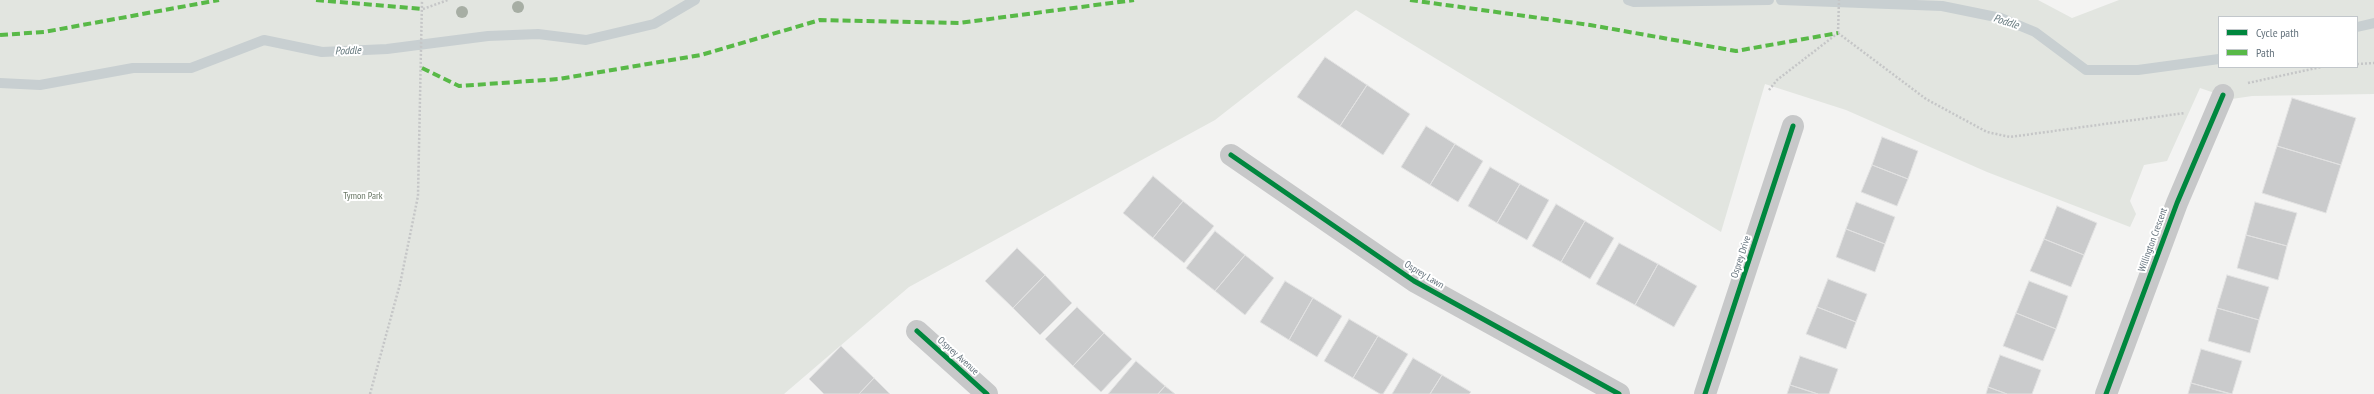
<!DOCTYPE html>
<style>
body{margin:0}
#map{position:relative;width:2374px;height:394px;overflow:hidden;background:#f3f3f2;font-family:"PT Sans Narrow",sans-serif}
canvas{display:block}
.legend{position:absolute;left:2218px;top:16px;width:140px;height:52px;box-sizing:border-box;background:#fff;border:1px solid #c2c7cb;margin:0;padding:5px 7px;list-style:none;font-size:12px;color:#66747e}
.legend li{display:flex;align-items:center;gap:8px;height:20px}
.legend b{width:20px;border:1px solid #c2c7cb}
</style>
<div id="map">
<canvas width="2374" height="394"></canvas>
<ul class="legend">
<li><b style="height:5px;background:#00873e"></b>Cycle path</li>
<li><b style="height:5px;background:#58b947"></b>Path</li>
</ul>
</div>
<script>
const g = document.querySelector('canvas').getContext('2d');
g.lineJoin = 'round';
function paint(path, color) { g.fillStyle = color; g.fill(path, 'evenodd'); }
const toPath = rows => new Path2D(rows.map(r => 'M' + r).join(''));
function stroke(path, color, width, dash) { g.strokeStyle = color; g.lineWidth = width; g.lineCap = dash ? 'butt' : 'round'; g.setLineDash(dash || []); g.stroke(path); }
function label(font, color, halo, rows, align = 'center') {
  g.font = font + ' "PT Sans Narrow",sans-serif'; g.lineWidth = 4; g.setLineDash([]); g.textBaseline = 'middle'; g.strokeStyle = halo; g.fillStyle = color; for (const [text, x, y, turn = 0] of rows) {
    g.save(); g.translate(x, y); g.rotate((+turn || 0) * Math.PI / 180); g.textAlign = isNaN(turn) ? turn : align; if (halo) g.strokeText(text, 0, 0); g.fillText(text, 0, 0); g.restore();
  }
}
const green = toPath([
 [0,0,2038,0,2072,18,2119,0,2374,0,2374,94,2252,96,2232,99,2200,88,2167,161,2144,165,2130,201,2136,214,2130,227,1987,172,1846,110,1765,84,1721,232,1356,10,1215,120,909,287,784,394,0,394],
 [2219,17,2357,17,2357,67,2219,67]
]);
const stream = toPath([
 [1628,0,1634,2,1769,0],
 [1781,0,1942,6,2001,18,2035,32,2086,70,2138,70,2219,59],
 [2357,27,2374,23],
 [0,83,40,85,133,68,191,68,264,40,322,52,387,49,488,36,538,34,586,40,654,24,695,0]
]);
const building = toPath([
 [1325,57,1367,85,1340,126,1297,97,1325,57],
 [1367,85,1410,114,1383,155,1340,126,1367,85],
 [2292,98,2356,118,2341,165,2277,146,2292,98],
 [1426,126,1455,144,1430,185,1401,167,1426,126],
 [1882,137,1918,151,1908,179,1872,165,1882,137],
 [1455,144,1483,161,1458,202,1430,185,1455,144],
 [2277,146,2341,165,2326,213,2262,193,2277,146],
 [1872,165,1908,179,1897,206,1861,192,1872,165],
 [1490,167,1520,184,1497,223,1468,206,1490,167],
 [1153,176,1183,201,1153,238,1123,213,1153,176],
 [1520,184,1549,200,1527,240,1497,223,1520,184],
 [1183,201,1214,226,1184,263,1153,238,1183,201],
 [1856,202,1895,217,1885,244,1846,229,1856,202],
 [2255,202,2297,213,2287,246,2246,235,2255,202],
 [1556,204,1585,221,1561,262,1532,246,1556,204],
 [2057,206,2097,223,2084,255,2044,239,2057,206],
 [1585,221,1614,238,1590,279,1561,262,1585,221],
 [1846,229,1885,244,1875,272,1836,257,1846,229],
 [1215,231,1245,255,1215,291,1186,268,1215,231],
 [2246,235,2287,246,2278,280,2237,268,2246,235],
 [2044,239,2084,255,2071,287,2030,271,2044,239],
 [1619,243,1658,264,1635,305,1596,284,1619,243],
 [1017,248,1045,275,1013,308,985,281,1017,248],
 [1245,255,1274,278,1245,315,1215,291,1245,255],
 [1658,264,1697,286,1674,327,1635,305,1658,264],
 [1045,275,1072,303,1040,335,1013,308,1045,275],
 [2227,275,2269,287,2259,320,2217,308,2227,275],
 [1828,279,1867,294,1856,322,1817,307,1828,279],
 [1285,281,1313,298,1289,340,1260,322,1285,281],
 [2029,281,2068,296,2056,329,2016,313,2029,281],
 [1313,298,1342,316,1317,357,1289,340,1313,298],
 [1077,307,1104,333,1073,366,1045,339,1077,307],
 [1817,307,1856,322,1846,349,1806,334,1817,307],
 [2217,308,2259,320,2250,353,2208,341,2217,308],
 [2016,313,2056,329,2043,361,2003,346,2016,313],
 [1349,319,1378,336,1353,378,1324,361,1349,319],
 [1104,333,1132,359,1101,392,1073,366,1104,333],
 [1378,336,1408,354,1383,394,1380,394,1353,378,1378,336],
 [841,346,874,378,859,394,824,394,809,379,841,346],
 [2201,349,2242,361,2232,394,2191,383,2201,349],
 [2000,355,2041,370,2032,394,2007,394,1988,387,2000,355],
 [1800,356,1838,369,1829,394,1818,394,1790,385,1800,356],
 [1413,358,1442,375,1430,394,1392,394,1413,358],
 [1136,361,1165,386,1158,394,1108,394,1136,361],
 [1442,375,1471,392,1469,394,1430,394,1442,375],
 [874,378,890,394,859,394,874,378],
 [2191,383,2230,394,2188,394,2191,383],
 [1790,385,1818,394,1787,394,1790,385],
 [1165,386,1175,394,1158,394,1165,386],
 [1988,387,2007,394,1986,394,1988,387]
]);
const path = toPath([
 [423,9,448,0],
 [1838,33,1926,99,1987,132,2010,137,2185,113],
 [1838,33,1839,0],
 [2357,64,2374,63],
 [2248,83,2321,67],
 [1769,90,1777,80,1838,33],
 [370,394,400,284,418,196,422,0]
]);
const minor = toPath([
 [1231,155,1414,281,1619,394],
 [917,331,987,394],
 [1705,394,1793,126],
 [2106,394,2177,203,2223,95]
]);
const quiet = toPath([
 [316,0,423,9],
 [1410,0,1590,25,1736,51,1838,33],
 [0,35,44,32,219,0],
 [422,68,459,86,559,79,701,55,820,20,959,23,1134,0]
]);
const cycleway = toPath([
 [1231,155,1414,281,1619,394],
 [917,331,987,394],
 [1705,394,1793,126],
 [2106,394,2177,203,2223,95]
]);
const trees = [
 [518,7],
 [462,12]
];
const parkNames = [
 ["Tymon Park",363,196]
];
const streetNames = [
 ["Willington Crescent",2153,240,-70],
 ["Osprey Drive",1741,257,-72],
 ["Osprey Lawn",1424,275,31],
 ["Osprey Avenue",958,356,42]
];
const waterNames = [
 ["Poddle",2006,22,18],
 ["Poddle",348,51,-2]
];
paint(green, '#e2e5e0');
stroke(stream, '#c8cfd1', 10);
paint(building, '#cacbcc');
stroke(building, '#e2e2e2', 1);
stroke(path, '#c5c6c7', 2.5, [2, 2]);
stroke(minor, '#c7c8c9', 22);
stroke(quiet, '#58b947', 4, [8, 4]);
stroke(cycleway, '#00873e', 5);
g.fillStyle = '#a7aea4';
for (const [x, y] of trees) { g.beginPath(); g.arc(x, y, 6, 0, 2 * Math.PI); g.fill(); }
label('10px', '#687664', '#fff', parkNames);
label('10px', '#66747e', '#fff', streetNames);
label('italic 11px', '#62767b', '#fff', waterNames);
</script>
